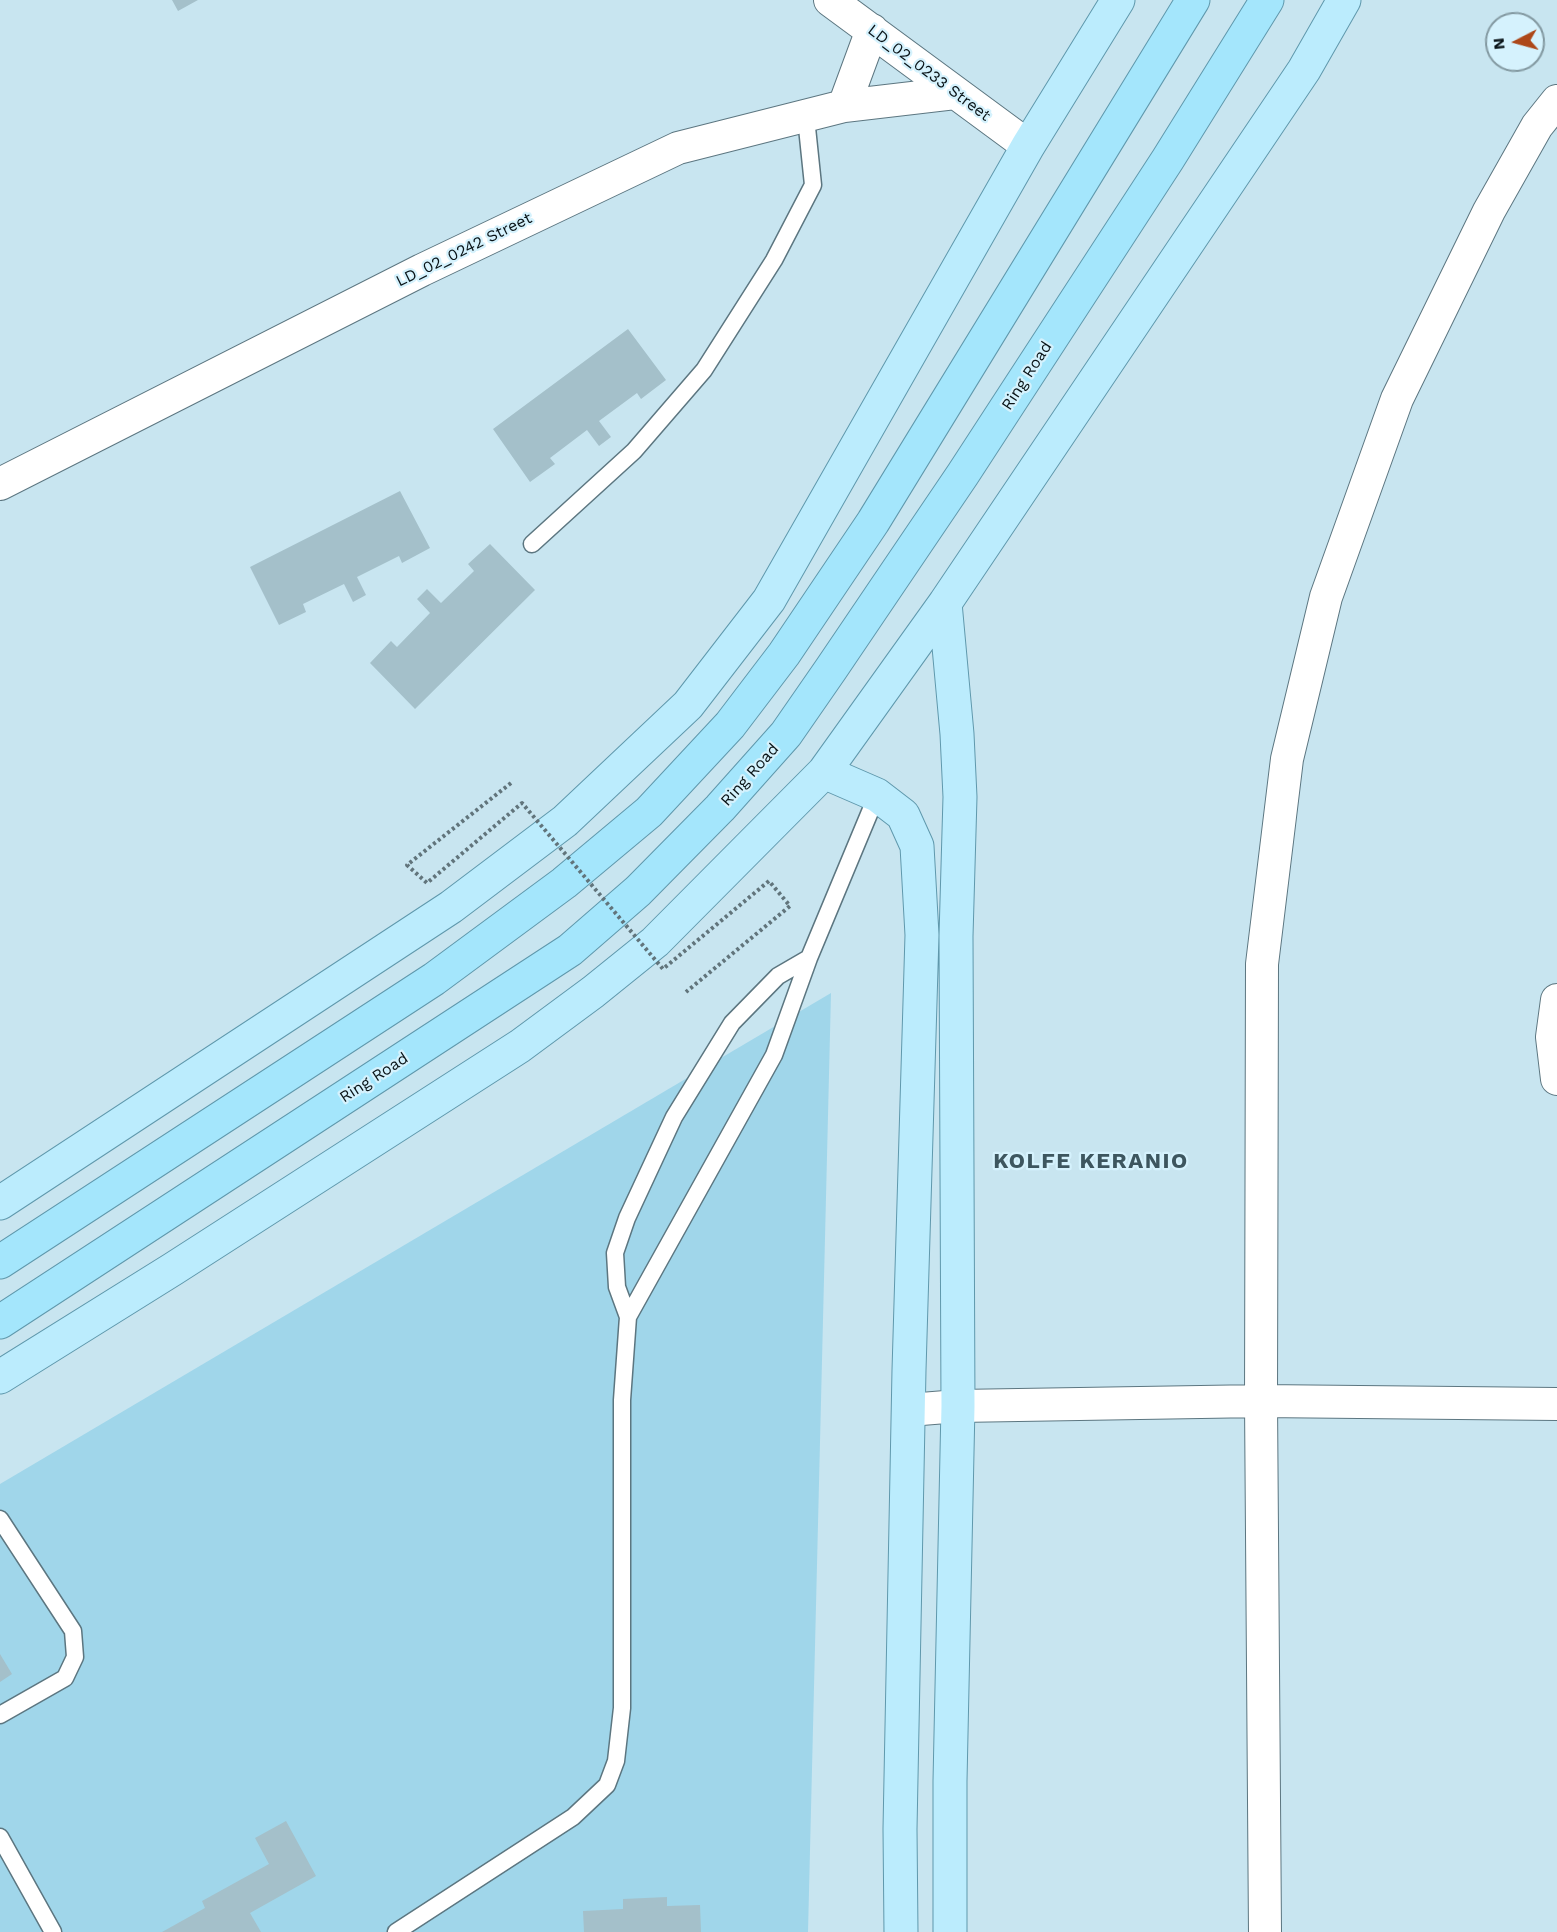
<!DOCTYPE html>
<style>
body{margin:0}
#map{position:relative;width:1557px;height:1932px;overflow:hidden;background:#c8e5f0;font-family:"Work Sans",sans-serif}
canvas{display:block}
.north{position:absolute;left:1485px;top:12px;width:60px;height:60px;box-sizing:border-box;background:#d5f2fd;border:2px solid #8399a1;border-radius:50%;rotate:264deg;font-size:16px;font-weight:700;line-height:24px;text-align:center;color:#091317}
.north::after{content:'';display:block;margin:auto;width:21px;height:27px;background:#ad4819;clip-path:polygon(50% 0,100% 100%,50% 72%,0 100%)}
</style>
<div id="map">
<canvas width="1557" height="1932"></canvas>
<div class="north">N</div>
</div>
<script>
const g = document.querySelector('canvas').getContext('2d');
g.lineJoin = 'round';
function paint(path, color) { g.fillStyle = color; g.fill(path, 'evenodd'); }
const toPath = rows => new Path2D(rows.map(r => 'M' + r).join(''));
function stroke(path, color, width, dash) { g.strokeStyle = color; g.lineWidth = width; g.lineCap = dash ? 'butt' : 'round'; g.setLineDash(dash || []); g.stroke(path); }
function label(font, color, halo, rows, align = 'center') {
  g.font = font + ' "Work Sans",sans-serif'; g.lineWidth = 4.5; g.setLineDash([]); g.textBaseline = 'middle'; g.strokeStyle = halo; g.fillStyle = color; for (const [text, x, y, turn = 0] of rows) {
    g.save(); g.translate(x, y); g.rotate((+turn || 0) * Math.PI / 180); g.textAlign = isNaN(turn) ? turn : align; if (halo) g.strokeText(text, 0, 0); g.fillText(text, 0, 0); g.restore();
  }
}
const green = toPath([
 [831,993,808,1932,0,1932,0,1484]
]);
const building = toPath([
 [172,0,198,0,178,11],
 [628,329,666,380,641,399,637,393,599,421,611,437,599,446,587,430,550,458,555,464,530,482,493,429],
 [400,491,430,548,402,563,399,556,357,577,366,595,353,602,344,584,303,604,306,612,279,625,250,567],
 [490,544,535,590,415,709,370,663,391,641,397,647,430,613,417,599,427,589,441,603,474,571,468,564],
 [0,1654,12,1674,0,1682],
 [286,1821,316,1876,250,1913,261,1932,162,1932,205,1908,202,1901,269,1864,255,1838],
 [667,1897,667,1906,700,1905,701,1932,584,1932,583,1911,623,1909,623,1899]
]);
const service = toPath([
 [532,544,634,451,704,370,774,260,813,185,806,118],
 [628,1317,617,1287,615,1253,627,1218,674,1117,732,1023,778,976,809,958],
 [0,1519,73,1631,75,1657,65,1678,0,1715],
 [0,1837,53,1932],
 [396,1932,573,1817,607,1785,616,1761,622,1708,622,1400,628,1317,774,1055,809,958,877,795]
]);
const minor = toPath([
 [830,0,1028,146],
 [844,106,872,30],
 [0,484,422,270,678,148,844,106,955,93],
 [1557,1000,1552,1037,1557,1079],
 [909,1410,958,1406,1261,1401,1557,1404],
 [1265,1932,1261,1401,1262,964,1287,759,1326,597,1397,399,1489,211,1537,126,1557,101]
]);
const primary = toPath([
 [945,603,957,734,960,797,956,936,958,1406,950,1781,950,1932],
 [824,772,877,795,903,815,917,846,922,935,909,1370,900,1829,901,1932],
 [0,1203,451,907,565,821,688,705,769,600,1028,146,1118,0],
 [0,1377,173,1269,520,1046,593,992,655,942,824,772,945,603,1304,70,1344,0]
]);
const trunk = toPath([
 [0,1262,434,979,564,883,649,812,730,725,784,654,873,522,1193,0],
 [0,1322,570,950,638,891,720,808,786,734,831,669,963,474,1168,159,1267,0]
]);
const pathBridge = toPath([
 [511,783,407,865,427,883,522,803,663,969,769,881,790,906,686,992]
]);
const streetNames = [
 ["LD_02_0233 Street",929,73,37],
 ["LD_02_0242 Street",464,250,-26],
 ["Ring Road",1027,376,-57],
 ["Ring Road",750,775,-48],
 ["Ring Road",374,1078,-33]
];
const districtNames = [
 ["KOLFE KERANIO",1091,1162]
];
paint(green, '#a0d6ea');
paint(building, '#a4c0ca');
stroke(service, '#5c7680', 19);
stroke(minor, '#5c7680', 34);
stroke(primary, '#5f98ac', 35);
stroke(trunk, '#5f98ac', 35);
stroke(service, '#fff', 16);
stroke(minor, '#fff', 32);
stroke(primary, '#bbecfd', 33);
stroke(trunk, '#a4e6fc', 33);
stroke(pathBridge, '#61747b', 4, [3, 3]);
label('16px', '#091317', '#d5f2fd', streetNames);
g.letterSpacing = '1.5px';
label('bold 22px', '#3d565f', '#d5f2fd', districtNames);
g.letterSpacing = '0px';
</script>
